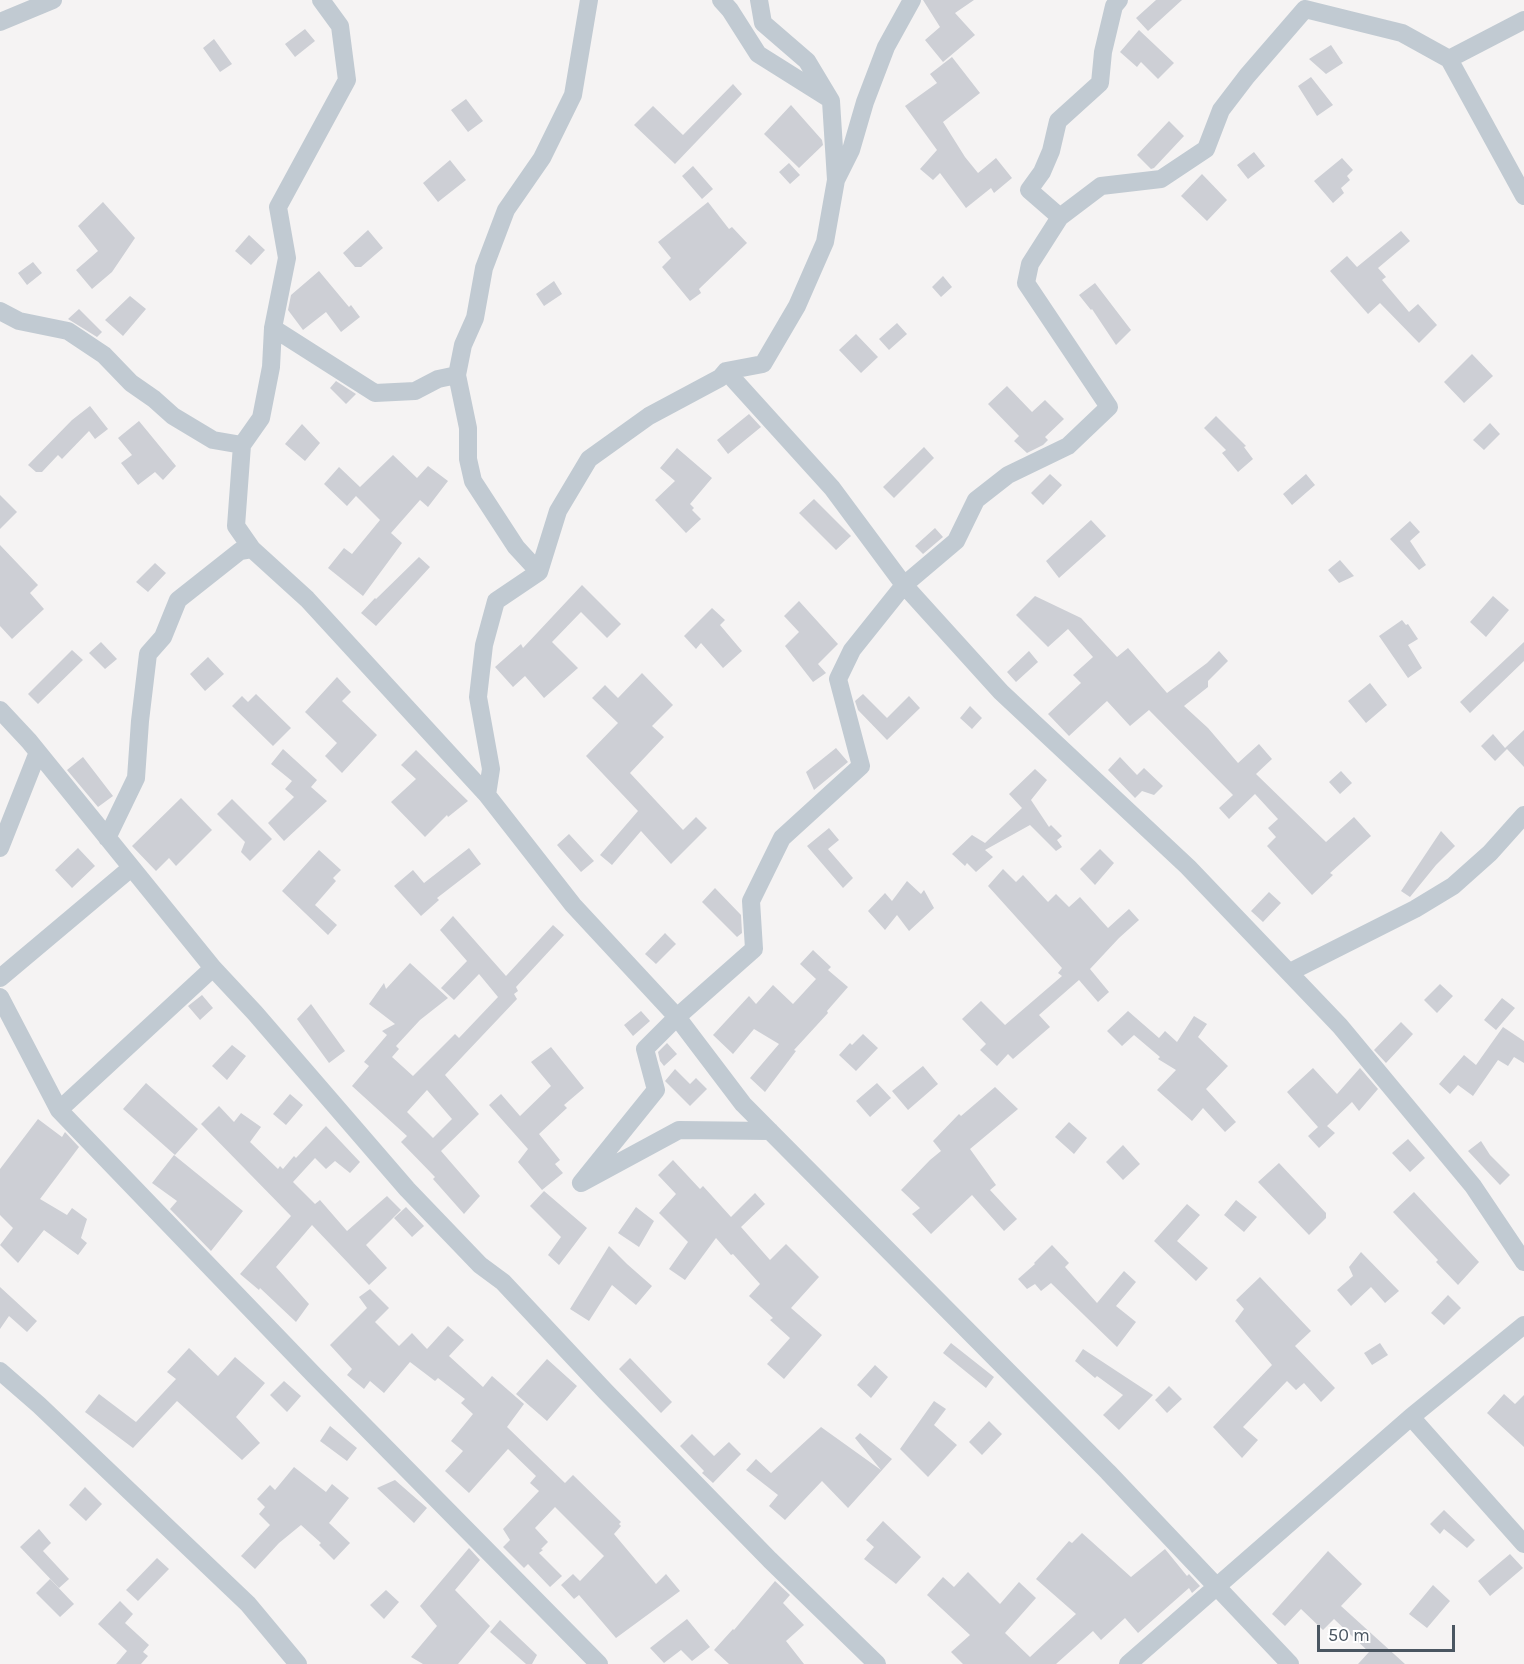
<!DOCTYPE html>
<style>
body{margin:0}
#map{position:relative;width:1524px;height:1664px;overflow:hidden;background:#f5f3f3;font-family:Karla,sans-serif}
canvas{display:block}
.scale{position:absolute;left:1317px;top:1625px;width:138px;height:27px;box-sizing:border-box;border:3px solid #4a5661;border-top:0;padding-left:8px;font-size:18px;line-height:21px;white-space:nowrap;color:#4a5661;-webkit-text-stroke:4px #fff;paint-order:stroke}
</style>
<div id="map">
<canvas width="1524" height="1664"></canvas>
<div class="scale">50 m</div>
</div>
<script>
const g = document.querySelector('canvas').getContext('2d');
g.lineJoin = 'round';
function paint(path, color) { g.fillStyle = color; g.fill(path, 'evenodd'); }
const toPath = rows => new Path2D(rows.map(r => 'M' + r).join(''));
function stroke(path, color, width, dash) { g.strokeStyle = color; g.lineWidth = width; g.lineCap = dash ? 'butt' : 'round'; g.setLineDash(dash || []); g.stroke(path); }
const building = toPath([
 [923,0,974,0,955,13,975,35,943,62,925,40,940,27],
 [1156,0,1182,0,1148,31,1136,18],
 [305,29,315,41,295,57,285,44],
 [1139,30,1174,63,1158,79,1141,62,1137,67,1120,52],
 [214,39,232,64,220,72,203,48],
 [1331,45,1343,63,1326,74,1309,59],
 [952,57,980,93,943,122,965,157,978,173,996,158,1012,178,994,193,991,188,966,208,940,173,933,180,920,169,937,150,905,106,937,83,930,74],
 [1311,77,1333,105,1317,116,1298,86],
 [733,84,742,94,675,164,634,125,653,106,683,135],
 [466,99,483,121,468,132,451,110],
 [791,105,822,140,823,145,799,168,764,134],
 [1169,121,1184,136,1154,168,1151,169,1137,155],
 [1254,152,1265,166,1248,179,1237,165],
 [1342,158,1353,170,1347,176,1350,180,1341,188,1344,193,1333,203,1314,181],
 [450,160,466,180,438,202,423,183],
 [789,163,800,175,790,184,779,172],
 [693,166,713,189,702,199,682,176],
 [1202,174,1227,200,1207,221,1181,196],
 [103,202,135,238,112,272,92,289,76,270,98,251,78,226],
 [708,202,729,229,732,227,747,243,699,289,701,293,690,301,662,267,671,258,658,242],
 [368,230,383,248,361,267,355,267,343,253],
 [1401,231,1410,241,1378,268,1386,277,1382,280,1409,312,1418,304,1437,325,1419,343,1380,303,1368,314,1330,271,1347,256,1357,267],
 [249,235,265,250,251,265,235,251],
 [33,262,42,273,27,285,18,273],
 [319,271,349,307,351,305,360,317,341,332,326,312,303,330,288,310,291,295],
 [943,276,952,287,941,297,932,287],
 [554,281,562,294,544,306,536,294],
 [1095,283,1131,330,1116,345,1092,309,1091,310,1079,295],
 [130,296,146,309,123,336,105,320],
 [79,309,102,332,97,337,68,319],
 [897,323,907,334,889,350,879,339],
 [856,334,878,357,861,373,839,350],
 [1472,354,1493,376,1464,403,1444,382],
 [336,381,356,394,346,404,330,388],
 [1007,386,1032,412,1045,400,1064,419,1045,437,1048,440,1043,445,1027,453,1014,441,1019,436,988,404],
 [90,406,108,429,95,439,89,431,62,459,58,455,42,472,36,472,28,465,72,420],
 [749,414,761,427,728,454,717,440],
 [1216,416,1246,446,1244,447,1253,459,1238,472,1222,453,1226,450,1204,428],
 [139,421,176,466,163,480,155,472,138,485,121,463,132,455,118,438],
 [1490,423,1500,434,1484,450,1473,440],
 [302,424,320,443,305,461,285,444],
 [924,447,934,458,894,498,883,487],
 [677,448,712,478,690,504,694,508,692,510,701,519,686,533,655,500,675,481,660,468],
 [393,455,417,478,428,466,448,481,428,507,420,500,391,533,402,543,363,596,328,568,344,548,352,554,380,520,356,496,347,506,324,484,339,467,360,487],
 [1050,474,1062,485,1043,505,1031,493],
 [1306,474,1315,485,1292,505,1283,494],
 [0,495,17,512,0,529],
 [814,499,851,536,836,550,799,513],
 [1091,520,1106,536,1059,578,1046,561],
 [1410,521,1420,532,1410,541,1426,565,1419,570,1390,539],
 [935,528,943,537,923,554,915,546],
 [0,545,38,585,30,593,44,609,12,639,0,626],
 [419,557,430,567,376,626,361,613,375,598,376,599],
 [1340,560,1354,576,1339,583,1328,570],
 [155,563,166,573,148,592,136,582],
 [582,585,621,624,607,638,581,612,552,642,578,668,544,698,525,676,513,687,495,667,521,644,523,648],
 [1035,596,1081,618,1117,657,1128,648,1167,693,1207,663,1219,651,1228,661,1208,681,1208,687,1184,706,1208,728,1238,763,1259,744,1272,759,1256,774,1326,842,1354,817,1371,836,1330,873,1333,875,1312,895,1267,846,1276,837,1268,828,1278,819,1255,794,1229,819,1219,808,1233,795,1149,710,1130,726,1107,701,1069,736,1048,714,1081,683,1073,675,1093,657,1068,629,1048,647,1016,615],
 [1493,596,1509,610,1486,637,1470,622],
 [799,601,838,644,818,664,826,673,813,682,785,646,799,632,784,616],
 [712,608,725,620,720,625,742,651,723,668,701,643,696,649,684,636],
 [1402,620,1406,625,1408,624,1418,639,1408,645,1422,668,1408,678,1379,636],
 [101,642,117,659,105,669,89,653],
 [1524,642,1524,661,1470,713,1460,702],
 [72,650,83,660,38,704,28,694],
 [1029,651,1038,662,1016,682,1007,672],
 [208,657,224,674,205,691,190,674],
 [642,673,673,705,652,726,664,737,630,773,683,830,696,817,707,828,671,864,641,831,612,865,600,855,638,811,586,756,618,723,592,698,605,685,618,698],
 [337,677,351,692,342,701,377,735,342,773,325,756,337,743,305,712],
 [1370,683,1387,705,1366,723,1348,701],
 [256,694,291,728,273,746,232,706,242,696,248,702],
 [863,694,887,718,909,696,920,708,887,740,858,710,855,701],
 [970,706,982,718,972,729,960,718],
 [1524,730,1524,767,1507,749,1495,761,1481,746,1493,734,1505,748],
 [836,748,848,762,814,790,806,772],
 [283,749,317,780,311,787,327,801,284,841,268,823,294,797,285,789,292,781,271,764],
 [416,750,468,801,448,817,447,815,425,837,391,802,416,779,401,765],
 [83,757,113,796,98,807,67,770],
 [1120,757,1137,775,1144,768,1163,786,1154,795,1142,791,1135,798,1108,770],
 [1035,769,1047,780,1031,800,1049,827,1051,825,1062,836,1057,840,1062,847,1056,851,1030,825,985,850,993,857,976,872,967,863,965,866,952,854,972,835,985,843,1022,808,1009,794],
 [1341,771,1352,783,1340,794,1329,782],
 [181,798,212,830,176,866,169,858,156,871,132,846],
 [232,799,272,839,250,861,241,852,245,842,217,814],
 [829,828,839,840,828,849,853,878,843,888,807,846],
 [1441,831,1455,846,1436,865,1410,897,1401,891],
 [569,834,594,861,581,872,557,845],
 [78,848,95,866,72,888,55,870],
 [469,848,481,864,437,898,439,900,421,916,394,886,413,870,424,883],
 [1100,849,1114,863,1095,885,1080,869],
 [319,850,341,870,333,878,336,881,315,905,337,925,328,935,282,891],
 [1003,869,1016,882,1023,875,1048,902,1056,894,1069,907,1080,897,1108,928,1129,909,1139,920,1119,938,1090,969,1109,992,1098,1002,1079,980,1039,1015,1050,1027,1013,1059,1008,1054,997,1066,980,1050,986,1044,962,1019,981,1001,1005,1025,1062,976,1058,973,1062,968,988,886],
 [907,881,921,894,924,890,934,908,909,931,897,915,885,930,868,911,885,893,892,901],
 [715,888,741,915,742,933,737,937,702,902],
 [1269,892,1281,903,1263,922,1251,911],
 [453,916,506,976,553,925,564,935,516,987,518,991,514,994,517,999,445,1075,479,1114,441,1151,480,1196,464,1214,433,1179,435,1177,401,1142,407,1136,352,1086,369,1066,364,1062,387,1035,382,1031,395,1024,369,1004,384,983,386,989,410,963,448,998,420,1020,396,1046,399,1049,392,1057,413,1076,455,1034,459,1038,498,997,479,974,454,1000,441,988,467,961,440,930],
 [427,1090,452,1119,433,1138,407,1112],
 [665,933,676,944,656,964,645,954],
 [813,950,831,967,828,970,848,987,827,1011,828,1013,794,1050,796,1051,765,1092,750,1078,779,1044,754,1029,733,1054,713,1035,749,996,756,1004,773,985,793,1004,816,979,800,964],
 [1440,984,1453,996,1437,1013,1424,1000],
 [202,995,213,1008,200,1020,188,1006],
 [1502,998,1515,1008,1496,1030,1484,1020],
 [311,1004,345,1051,329,1063,297,1019],
 [641,1011,650,1021,633,1036,624,1025],
 [1128,1011,1159,1038,1165,1031,1177,1042,1194,1016,1207,1024,1198,1037,1228,1066,1206,1089,1236,1122,1225,1132,1203,1108,1192,1121,1157,1090,1176,1070,1158,1059,1160,1057,1134,1035,1122,1046,1107,1031],
 [1401,1022,1413,1034,1386,1063,1374,1050],
 [1503,1027,1524,1041,1524,1063,1514,1057,1508,1066,1498,1060,1473,1096,1458,1085,1450,1094,1439,1084,1464,1055,1476,1065],
 [863,1034,878,1048,856,1071,839,1055,850,1043,852,1045],
 [667,1043,677,1054,664,1066,660,1061,658,1052],
 [232,1045,246,1056,227,1080,212,1066],
 [551,1047,584,1088,564,1105,567,1108,539,1134,560,1160,555,1164,563,1173,542,1190,518,1162,528,1149,489,1105,501,1094,520,1116,551,1086,531,1062],
 [923,1066,938,1084,908,1110,892,1091],
 [1313,1068,1337,1094,1360,1068,1378,1089,1359,1111,1352,1102,1327,1126,1335,1133,1319,1148,1308,1136,1318,1127,1287,1092],
 [675,1069,690,1084,696,1078,707,1089,690,1106,665,1081],
 [146,1083,198,1129,175,1155,123,1109],
 [877,1083,891,1098,870,1117,856,1101],
 [995,1087,1018,1109,970,1149,996,1185,990,1190,1017,1219,1004,1231,972,1195,931,1234,912,1214,920,1208,901,1190,930,1160,941,1151,933,1141,959,1114,961,1116],
 [290,1094,303,1105,286,1125,273,1114],
 [219,1106,234,1122,241,1113,261,1127,250,1142,278,1169,280,1166,283,1169,294,1156,296,1158,326,1126,360,1162,350,1173,335,1161,326,1169,315,1158,293,1182,315,1204,320,1200,347,1231,387,1196,401,1210,366,1245,387,1268,369,1285,312,1225,276,1267,309,1304,296,1322,260,1288,259,1290,240,1274,291,1216,201,1124],
 [38,1119,62,1137,65,1132,79,1147,40,1199,67,1215,72,1208,87,1219,81,1238,87,1243,78,1255,44,1230,18,1263,0,1245,13,1228,0,1215,0,1169],
 [1069,1122,1087,1138,1074,1154,1055,1137],
 [1408,1139,1425,1158,1410,1172,1392,1153],
 [1481,1141,1490,1155,1510,1175,1500,1185,1468,1151],
 [1123,1145,1140,1164,1123,1180,1106,1162],
 [174,1155,243,1211,211,1251,170,1209,177,1201,152,1183],
 [673,1160,700,1189,703,1186,731,1217,755,1193,765,1204,741,1227,770,1260,786,1244,819,1277,791,1308,822,1335,784,1379,767,1364,790,1338,770,1320,773,1318,749,1296,760,1284,733,1254,731,1255,716,1238,685,1280,669,1269,688,1242,659,1213,676,1194,658,1175],
 [1279,1163,1326,1213,1326,1218,1309,1235,1258,1182],
 [544,1191,587,1228,559,1265,548,1255,561,1237,530,1206],
 [1414,1192,1479,1262,1458,1285,1436,1262,1438,1260,1393,1212],
 [1236,1200,1257,1217,1244,1232,1224,1215],
 [1187,1204,1200,1215,1177,1241,1208,1268,1196,1281,1154,1241],
 [406,1207,424,1226,412,1237,394,1218],
 [636,1207,654,1221,639,1247,618,1233],
 [1052,1245,1069,1263,1065,1267,1097,1303,1124,1271,1136,1282,1116,1306,1136,1322,1117,1347,1051,1283,1041,1291,1035,1284,1027,1289,1018,1279,1035,1264,1034,1263],
 [609,1246,627,1264,652,1286,636,1305,612,1285,589,1321,570,1309],
 [1361,1252,1399,1291,1385,1303,1371,1287,1351,1306,1337,1290,1353,1276,1349,1267],
 [1260,1277,1311,1331,1295,1346,1335,1388,1321,1402,1304,1383,1296,1390,1287,1381,1243,1427,1258,1440,1242,1458,1213,1427,1272,1365,1235,1321,1244,1309,1236,1300],
 [0,1287,37,1321,27,1332,9,1316,0,1329],
 [370,1289,389,1308,375,1322,399,1346,412,1333,427,1349,448,1326,464,1340,449,1356,483,1387,492,1376,524,1404,507,1427,565,1483,573,1475,621,1522,619,1524,621,1526,614,1534,656,1584,666,1574,680,1591,616,1638,579,1595,574,1599,561,1585,573,1574,580,1581,604,1556,555,1507,535,1528,548,1542,541,1549,543,1550,539,1553,562,1576,550,1587,528,1564,524,1568,503,1547,510,1540,503,1529,539,1491,530,1483,536,1476,508,1449,469,1493,445,1471,463,1451,451,1441,473,1414,461,1403,465,1399,438,1378,435,1381,410,1362,384,1393,370,1381,364,1389,347,1375,352,1369,330,1345,367,1308,359,1297],
 [1448,1295,1461,1308,1444,1325,1431,1313],
 [951,1343,994,1377,986,1388,943,1353],
 [1380,1343,1388,1355,1372,1365,1364,1353],
 [189,1348,218,1376,235,1357,265,1383,236,1417,260,1443,242,1460,177,1401,133,1448,85,1412,99,1394,136,1422,176,1379,167,1372],
 [1083,1349,1153,1395,1119,1430,1103,1415,1123,1395,1097,1376,1095,1378,1075,1361],
 [630,1358,672,1402,661,1413,619,1369],
 [547,1359,577,1386,547,1421,516,1394],
 [875,1365,888,1377,871,1398,857,1385],
 [284,1381,301,1396,287,1412,270,1395],
 [1169,1386,1182,1399,1167,1413,1155,1400],
 [1504,1394,1515,1404,1524,1395,1524,1447,1487,1413],
 [934,1401,946,1409,934,1425,957,1445,928,1477,900,1449],
 [989,1421,1002,1434,982,1455,969,1442],
 [330,1426,357,1448,347,1461,320,1441],
 [821,1427,881,1470,855,1438,860,1433,892,1459,848,1508,822,1481,785,1520,769,1506,778,1495,746,1470,756,1459,771,1473],
 [692,1434,714,1456,729,1442,741,1454,713,1483,702,1473,704,1471,680,1446],
 [294,1467,326,1492,332,1484,349,1498,329,1523,350,1543,334,1560,319,1545,321,1543,301,1525,279,1543,255,1569,241,1556,270,1525,259,1514,265,1507,257,1499,270,1485,275,1490],
 [395,1480,427,1508,414,1523,377,1488],
 [85,1487,102,1504,86,1521,69,1505],
 [1444,1510,1475,1540,1467,1548,1444,1529,1440,1534,1430,1524],
 [883,1521,921,1557,896,1584,864,1559,874,1547,866,1540],
 [39,1529,51,1543,43,1551,69,1579,59,1588,20,1547],
 [1082,1533,1131,1577,1165,1549,1187,1576,1189,1574,1200,1586,1192,1593,1189,1588,1138,1633,1125,1618,1101,1640,1093,1631,1056,1664,963,1664,951,1652,970,1635,927,1595,943,1577,954,1587,968,1572,1000,1604,1019,1582,1036,1598,1005,1633,1030,1657,1076,1614,1036,1579,1069,1541,1072,1543],
 [469,1548,480,1560,455,1590,490,1626,458,1664,423,1664,411,1657,437,1626,420,1606],
 [1328,1551,1362,1584,1341,1606,1405,1664,1358,1664,1369,1652,1334,1619,1323,1630,1301,1609,1285,1626,1272,1614],
 [1510,1554,1523,1568,1490,1596,1478,1581],
 [157,1558,169,1569,138,1601,126,1590],
 [50,1579,74,1604,60,1617,36,1593],
 [775,1581,790,1595,783,1603,804,1625,786,1641,804,1664,729,1664,714,1650,733,1629,734,1630],
 [1433,1585,1450,1601,1427,1628,1409,1614],
 [386,1590,399,1602,384,1619,370,1605],
 [120,1601,133,1614,125,1623,149,1645,143,1652,148,1656,141,1664,116,1664,127,1651,98,1624],
 [687,1619,710,1647,692,1661,681,1650,664,1663,650,1648],
 [500,1620,537,1655,532,1664,526,1664,490,1632]
]);
const street = toPath([
 [721,0,730,10,758,54,828,98],
 [0,22,53,0],
 [1449,59,1524,20],
 [836,180,851,150,865,102,886,47,912,0],
 [1060,217,1101,186,1161,179,1206,149,1221,110,1247,76,1305,9,1402,33,1449,59,1524,196],
 [0,311,19,321,68,331,104,355,131,383,154,399,173,416,213,440,242,445,236,526,252,549,307,599,487,795,573,905,677,1017,743,1104,1108,1472,1290,1664],
 [273,328,375,393,415,391,438,379,457,375],
 [726,371,832,488,904,585,1001,692,1188,867,1340,1026,1473,1186,1524,1262],
 [242,445,261,418,271,367,273,328,287,258,278,207,347,80,340,26,321,0],
 [539,572,516,547,473,481,468,459,468,428,457,375,463,345,475,318,484,268,506,210,542,158,573,95,589,0],
 [0,710,29,741,213,968,255,1013,407,1189,480,1265,503,1282,606,1392,770,1560,877,1664],
 [487,795,491,769,478,697,484,645,496,601,539,572,558,511,589,459,649,416,720,378,726,371,763,364,797,306,825,242,836,180,831,101,807,61,763,23,759,0],
 [107,838,136,778,140,721,148,654,163,637,178,600,240,551,252,549],
 [0,848,38,752],
 [1290,972,1415,909,1453,886,1490,853,1524,815],
 [0,978,131,868],
 [0,997,59,1110,314,1375,599,1664],
 [59,1110,213,968],
 [770,1131,679,1130,581,1183,656,1090,645,1049,677,1017,754,949,751,901,782,838,861,766,838,679,852,650,904,585,956,541,976,500,1008,475,1068,446,1109,407,1026,283,1030,264,1060,217,1029,190,1042,172,1051,151,1058,121,1100,83,1103,52,1114,6,1119,0],
 [0,1371,39,1405,248,1604,298,1664],
 [1411,1417,1524,1544],
 [1128,1664,1411,1417,1524,1325]
]);
paint(building, '#cdcfd5');
stroke(street, '#c1cad2', 18);
</script>
